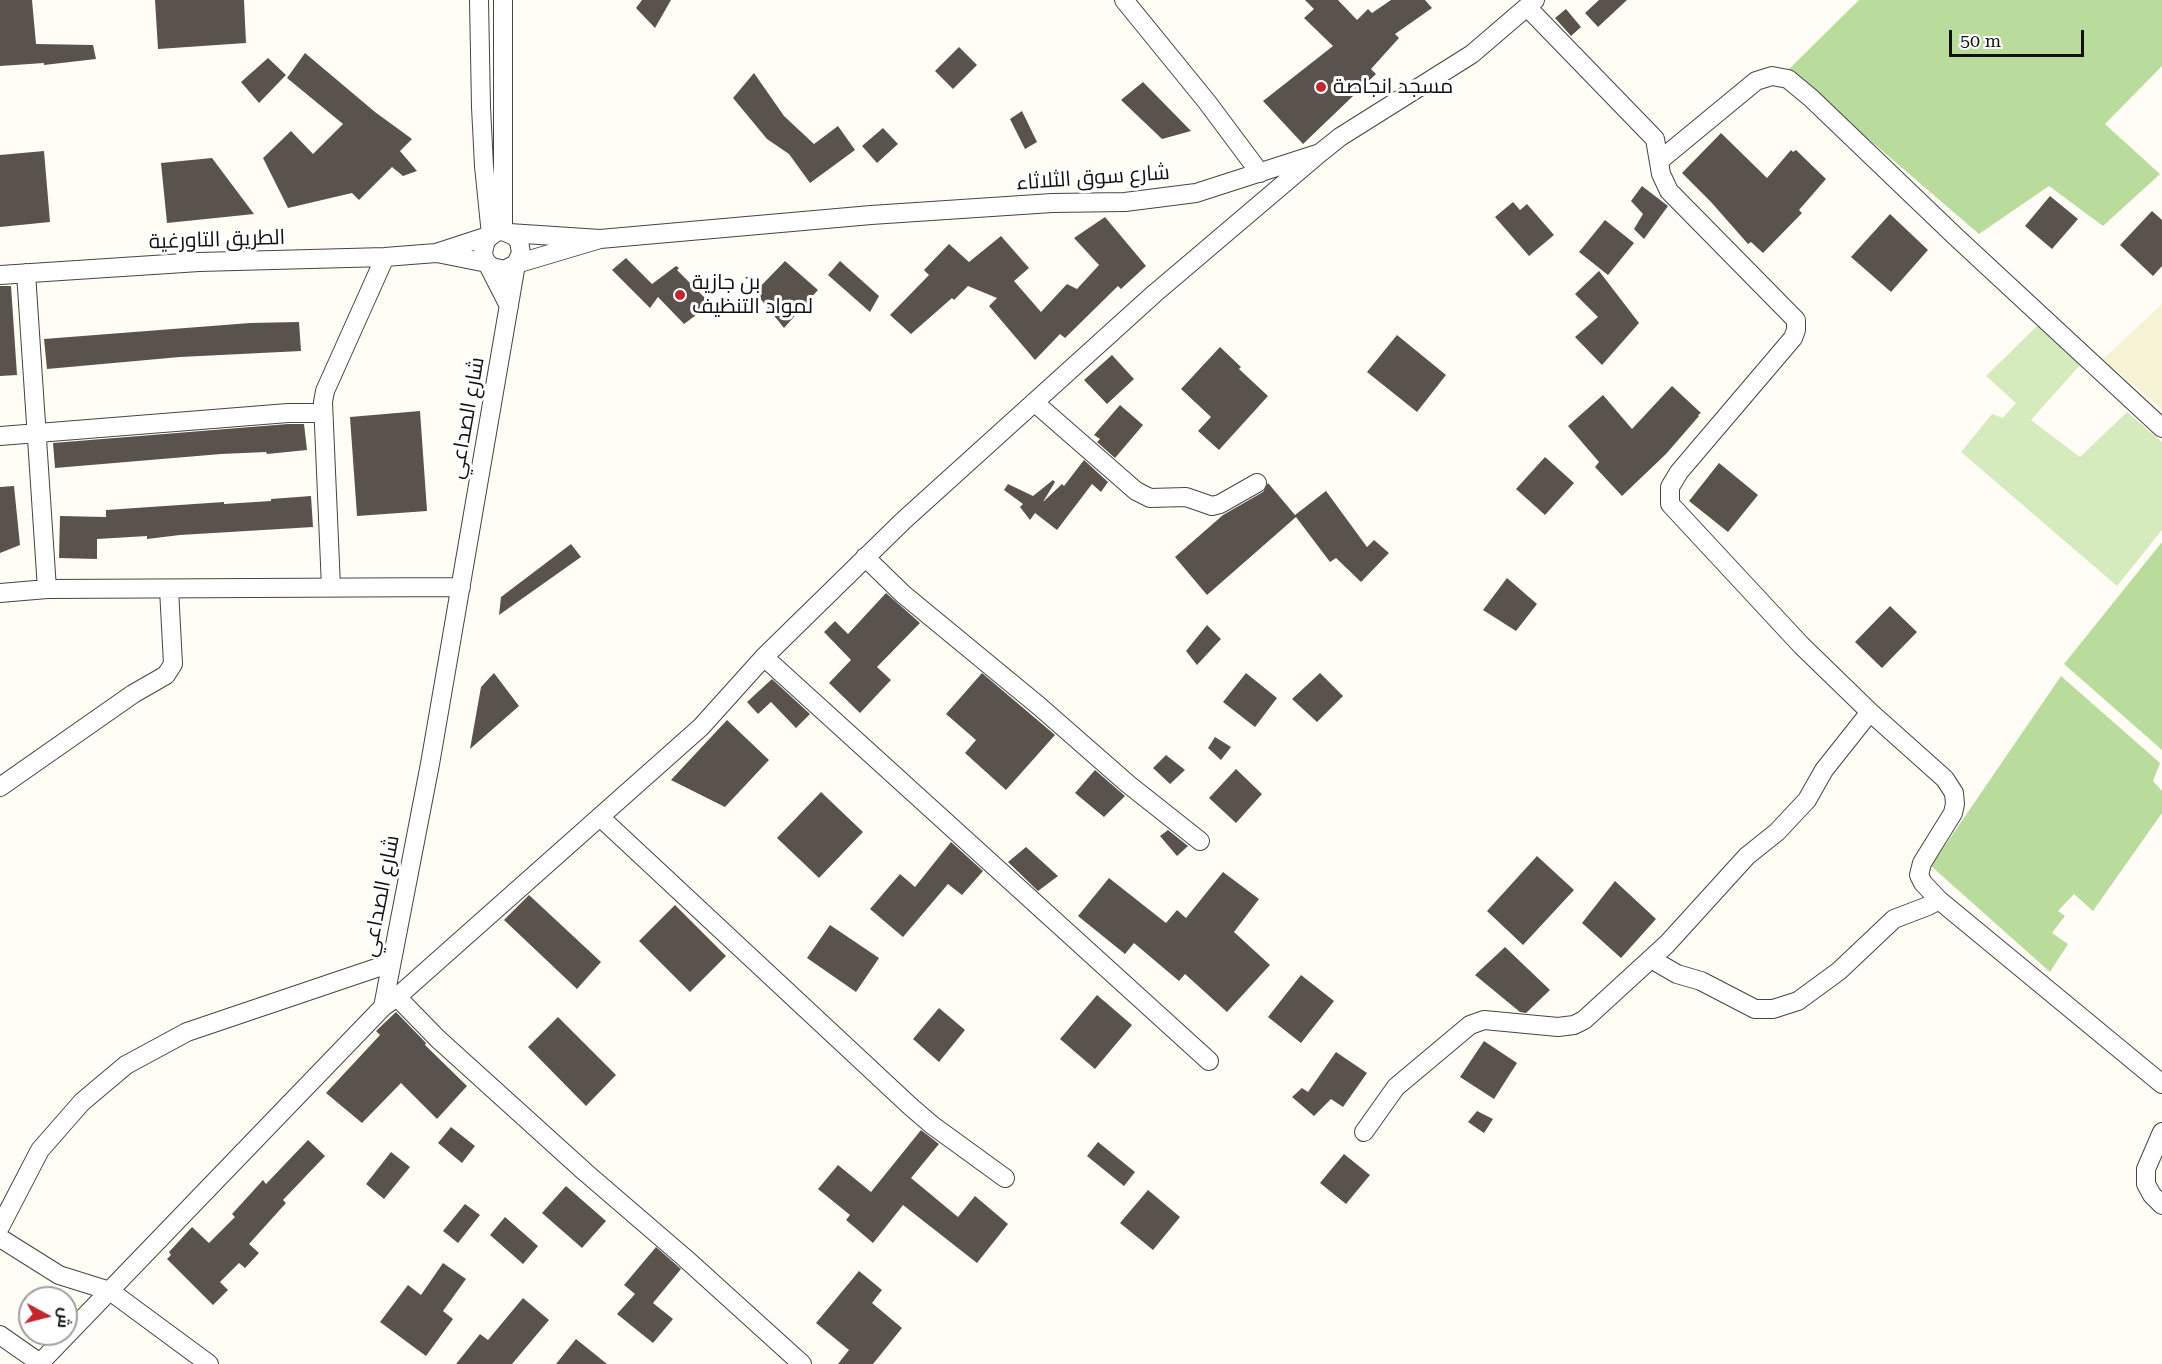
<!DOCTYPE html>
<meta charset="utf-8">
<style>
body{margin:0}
#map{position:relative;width:2162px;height:1364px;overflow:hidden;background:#fffdf5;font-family:"Roboto Serif",Cairo,serif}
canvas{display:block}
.north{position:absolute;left:18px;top:1286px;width:60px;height:60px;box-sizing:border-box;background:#fff;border:2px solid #a0a0a0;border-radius:50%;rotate:97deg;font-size:16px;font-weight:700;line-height:24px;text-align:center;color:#111}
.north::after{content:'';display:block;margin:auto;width:21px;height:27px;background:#c4262e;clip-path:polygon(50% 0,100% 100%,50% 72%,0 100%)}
.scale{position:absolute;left:1949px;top:30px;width:135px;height:27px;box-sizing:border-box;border:3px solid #111;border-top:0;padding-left:8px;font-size:18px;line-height:21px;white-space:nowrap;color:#111;-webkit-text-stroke:4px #fff;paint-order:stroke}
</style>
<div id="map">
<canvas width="2162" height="1364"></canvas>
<div class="north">ش</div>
<div class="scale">50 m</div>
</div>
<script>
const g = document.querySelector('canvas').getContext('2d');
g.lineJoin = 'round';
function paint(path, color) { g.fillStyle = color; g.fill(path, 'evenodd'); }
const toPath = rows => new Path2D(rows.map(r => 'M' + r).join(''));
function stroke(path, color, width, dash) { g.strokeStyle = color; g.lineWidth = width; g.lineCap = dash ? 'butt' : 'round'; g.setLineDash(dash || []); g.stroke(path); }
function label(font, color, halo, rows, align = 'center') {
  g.font = font + ' "Roboto Serif",Cairo,serif'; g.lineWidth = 6; g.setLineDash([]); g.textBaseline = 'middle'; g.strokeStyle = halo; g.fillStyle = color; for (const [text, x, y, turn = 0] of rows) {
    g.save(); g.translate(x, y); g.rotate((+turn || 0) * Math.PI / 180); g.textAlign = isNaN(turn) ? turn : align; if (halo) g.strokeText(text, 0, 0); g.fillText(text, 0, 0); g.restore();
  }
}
const farmland = toPath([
 [2162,304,2162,409,2103,359]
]);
const green = toPath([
 [2038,325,2080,365,2031,420,2080,457,2127,412,2162,442,2162,530,2117,586,1961,452,1992,414,2003,418,2016,403,1986,376]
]);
const forest = toPath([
 [1859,0,2162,0,2162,66,2105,124,2160,174,2103,226,2049,186,1979,234,1788,70],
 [2162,542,2162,750,2064,664],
 [2061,676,2160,763,2153,781,2162,791,2162,813,2093,911,2074,894,2058,911,2065,916,2052,933,2068,944,2050,972,1931,866]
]);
const building = toPath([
 [0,0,32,0,36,44,93,45,96,59,44,65,44,63,0,66],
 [155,0,244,0,246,43,158,49],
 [642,0,671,0,655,28,636,8],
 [1305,0,1338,0,1357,20,1368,9,1372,13,1391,0,1425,0,1432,8,1395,34,1399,38,1371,69,1376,74,1303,144,1263,101,1333,46,1304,18,1314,9],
 [1599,0,1627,0,1598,27,1585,13],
 [1566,9,1581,27,1571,36,1555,18],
 [959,47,977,65,953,89,935,71],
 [305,53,375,112,412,139,400,151,417,171,403,176,392,167,359,200,352,193,288,208,263,158,291,131,313,154,343,124,287,78],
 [268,58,286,75,259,103,241,82],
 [754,73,784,116,814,144,838,126,855,150,810,183,789,154,767,139,733,98],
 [1143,82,1191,131,1162,139,1121,100],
 [1022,111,1037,142,1025,149,1010,119],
 [883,128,898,144,877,163,862,146],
 [1721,133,1767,178,1791,150,1793,152,1796,150,1826,179,1799,210,1802,213,1763,253,1751,242,1748,244,1711,202,1682,173],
 [44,151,50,222,0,227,0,155],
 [212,158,254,214,167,223,161,163],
 [1642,186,1668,206,1644,239,1634,229,1643,214,1631,201],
 [2050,196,2078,219,2052,249,2025,226],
 [1513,202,1520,210,1527,204,1554,235,1529,256,1495,217],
 [2152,211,2162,220,2162,266,2153,276,2120,245],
 [1890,214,1928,250,1891,292,1851,257],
 [1105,217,1146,266,1121,289,1118,286,1065,338,1060,334,1035,360,989,306,997,298,968,286,954,300,952,298,911,334,890,315,929,275,924,270,949,244,969,262,1001,236,1029,268,1014,281,1041,312,1067,284,1077,289,1099,265,1074,238],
 [1605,220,1634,243,1608,275,1579,252],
 [626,258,652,284,676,266,679,268,677,270,711,304,684,324,658,297,650,308,612,270],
 [785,261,818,290,784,328,755,292],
 [840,261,879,296,870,312,828,275],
 [1599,271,1639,323,1602,365,1575,337,1598,317,1575,294],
 [0,286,11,286,17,375,0,376],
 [299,322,301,351,180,357,47,369,44,339,250,323],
 [1397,335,1446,375,1417,412,1367,372],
 [1220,347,1241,367,1239,369,1268,396,1219,450,1198,431,1211,417,1181,389],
 [1112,355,1134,379,1107,404,1084,380],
 [1672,386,1701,413,1698,415,1699,416,1666,454,1622,496,1595,467,1599,462,1568,426,1603,395,1632,429],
 [1120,405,1143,425,1115,458,1097,442,1100,439,1094,435],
 [420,411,427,511,357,516,350,417],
 [288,424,304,424,307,450,267,454,266,452,221,454,55,468,53,443],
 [1545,457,1574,483,1545,515,1516,489],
 [1084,460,1108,482,1101,492,1092,484,1057,530,1035,513,1030,520,1020,507,1023,504,1004,490,1008,484,1033,496,1053,480,1055,482,1043,502,1062,484,1064,486],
 [1719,463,1758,495,1728,532,1689,501],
 [1268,483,1295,515,1326,491,1367,547,1374,540,1389,553,1361,582,1336,558,1330,562,1296,517,1207,595,1175,557,1223,515,1263,492],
 [14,486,20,545,0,553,0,487],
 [311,496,313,527,180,535,147,539,147,536,97,539,97,559,59,558,60,516,106,517,106,510,224,502,224,504,271,501,271,499],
 [571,544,581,557,499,615,501,597],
 [1507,578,1537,604,1516,631,1483,610],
 [886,593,920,623,877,667,891,680,860,713,829,683,851,660,824,632,835,621,848,634],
 [1890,606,1917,632,1882,668,1855,642],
 [1207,625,1221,639,1197,665,1186,651],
 [494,673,519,706,470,749,481,687],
 [982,673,1055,735,1006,790,965,753,976,740,946,714],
 [1246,673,1277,698,1255,727,1223,702],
 [1320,673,1343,696,1317,722,1292,699],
 [772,679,810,714,796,728,771,702,758,714,747,702],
 [727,720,769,760,725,807,671,780],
 [1215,737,1231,747,1221,760,1208,748],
 [1166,755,1185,770,1170,784,1153,768],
 [1236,769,1262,794,1236,823,1209,798],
 [1095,770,1125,796,1104,817,1075,793],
 [821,792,863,832,819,878,777,838],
 [1168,830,1188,846,1177,856,1160,836],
 [951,842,983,871,962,895,948,884,903,937,870,909,900,874,915,887],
 [1026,847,1058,876,1038,891,1008,862],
 [1537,856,1574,890,1523,945,1487,911],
 [1223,872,1259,899,1234,932,1270,965,1227,1012,1185,974,1179,981,1134,943,1125,954,1078,916,1109,878,1166,923,1177,910,1186,918],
 [1615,881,1656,919,1621,958,1582,923],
 [529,895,601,962,577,989,504,920],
 [675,905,726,956,690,992,639,941],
 [830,925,879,958,856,992,807,958],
 [1505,947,1550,990,1526,1013,1520,1012,1475,975],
 [1301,975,1334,1001,1301,1043,1268,1017],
 [1097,995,1132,1025,1095,1069,1060,1039],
 [939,1008,965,1030,939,1062,913,1039],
 [396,1012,426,1043,425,1045,467,1086,437,1119,401,1083,362,1123,326,1093,380,1035,376,1031],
 [558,1017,616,1075,586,1106,528,1047],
 [1484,1041,1517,1063,1494,1099,1460,1077],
 [1336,1052,1367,1073,1343,1107,1331,1099,1314,1116,1292,1097,1302,1088,1308,1092],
 [1477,1111,1493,1119,1484,1133,1468,1122],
 [451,1127,475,1146,462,1163,438,1143],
 [921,1130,939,1144,911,1178,958,1217,975,1196,1008,1224,977,1263,903,1205,873,1243,846,1220,850,1215,818,1189,838,1165,871,1192],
 [308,1140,325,1156,283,1200,286,1203,249,1244,259,1253,245,1268,239,1263,220,1282,228,1290,213,1305,167,1259,171,1255,169,1252,192,1227,209,1243,235,1217,232,1214,263,1180,266,1184],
 [1098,1142,1135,1172,1124,1186,1087,1156],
 [391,1152,410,1167,384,1199,366,1184],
 [1344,1154,1370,1175,1346,1204,1320,1183],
 [566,1186,606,1221,582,1248,542,1213],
 [1148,1190,1180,1217,1153,1250,1120,1223],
 [465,1204,480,1215,458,1243,443,1231],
 [505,1217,538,1246,523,1264,490,1235],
 [656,1247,681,1269,653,1303,673,1319,653,1343,617,1314,635,1294,624,1285],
 [443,1263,466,1279,443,1311,453,1319,426,1356,380,1322,408,1285,421,1295],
 [859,1271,882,1290,872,1303,902,1328,873,1364,838,1364,849,1350,816,1323],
 [523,1298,549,1320,512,1364,456,1364,480,1334,488,1340],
 [576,1339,607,1364,556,1364]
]);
const minor = toPath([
 [1124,0,1207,102,1260,173],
 [1527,7,1655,139,1661,174,1669,191,1796,320,1796,330,1793,338,1679,472,1670,487,1670,504,1801,645,1870,712,1945,779,1954,793,1955,804,1953,813,1922,863,1919,875,1923,883,1939,900,2162,1084],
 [1659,161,1756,81,1772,76,1788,79,1811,98,1956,237,2162,428],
 [503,231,503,0],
 [509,233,600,239,871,215,1052,203,1125,202,1196,193,1320,153,1340,137,1472,54,1535,0],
 [437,253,487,263,492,267,504,270,516,264,521,253,519,241,514,236,503,231,496,232,486,240,483,252,484,258,487,263,509,306],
 [26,273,47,589],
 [0,275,199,262,385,257,436,253,491,235,484,166,481,107,479,0],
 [1034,402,1136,491,1150,498,1186,497,1212,506,1220,504,1257,483],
 [0,436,288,413,323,413],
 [865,557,903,594,1039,706,1128,784,1200,841],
 [331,587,323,402,325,391,385,257],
 [0,593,47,589,461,587],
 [764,657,1209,1061],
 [0,787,133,694,166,675,173,664,169,589],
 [600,817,910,1106,932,1125,1005,1178],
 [1651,959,1677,974,1701,981,1755,1009,1773,1009,1798,1001,1839,971,1894,919,1928,906,1939,900],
 [397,997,438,1039,585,1172,685,1258,802,1364],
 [383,1007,397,997,701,727,764,657,903,521,1154,294,1320,153],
 [1364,1132,1396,1087,1470,1025,1484,1020,1558,1027,1574,1025,1584,1020,1667,944,1747,856,1777,832,1807,800,1824,770,1870,712],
 [2162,1132,2146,1169,2146,1184,2152,1195,2162,1205],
 [0,1227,40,1150,82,1102,126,1065,187,1032,391,963],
 [0,1238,59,1275,110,1291,209,1364],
 [0,1335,40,1363],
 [39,1364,383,1007,430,764,516,264,600,239]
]);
const markers = [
 [1321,87,6,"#c4262e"],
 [680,295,6,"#c4262e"]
];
const poiNames = [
 ["مسجد انجاصة",1333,87],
 ["بن جازية",692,283],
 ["لمواد التنظيف",692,307]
];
const streetNames = [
 ["شارع سوق الثلاثاء",1093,178,-4],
 ["الطريق التاورغية",217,240,-2],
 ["شارع الصداعي",467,418,-80],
 ["شارع الصداعي",381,896,-79]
];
paint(farmland, '#f6f3d4');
paint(green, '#d5ebbd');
paint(forest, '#b9dc9c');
paint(building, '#5a524d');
stroke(minor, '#444', 20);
stroke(minor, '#fff', 18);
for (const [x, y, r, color] of markers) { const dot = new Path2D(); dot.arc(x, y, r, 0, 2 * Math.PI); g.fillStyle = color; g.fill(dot); stroke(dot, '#fff', 2); }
label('21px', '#111', '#fff', poiNames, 'left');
label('21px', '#111', '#fff', streetNames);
</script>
